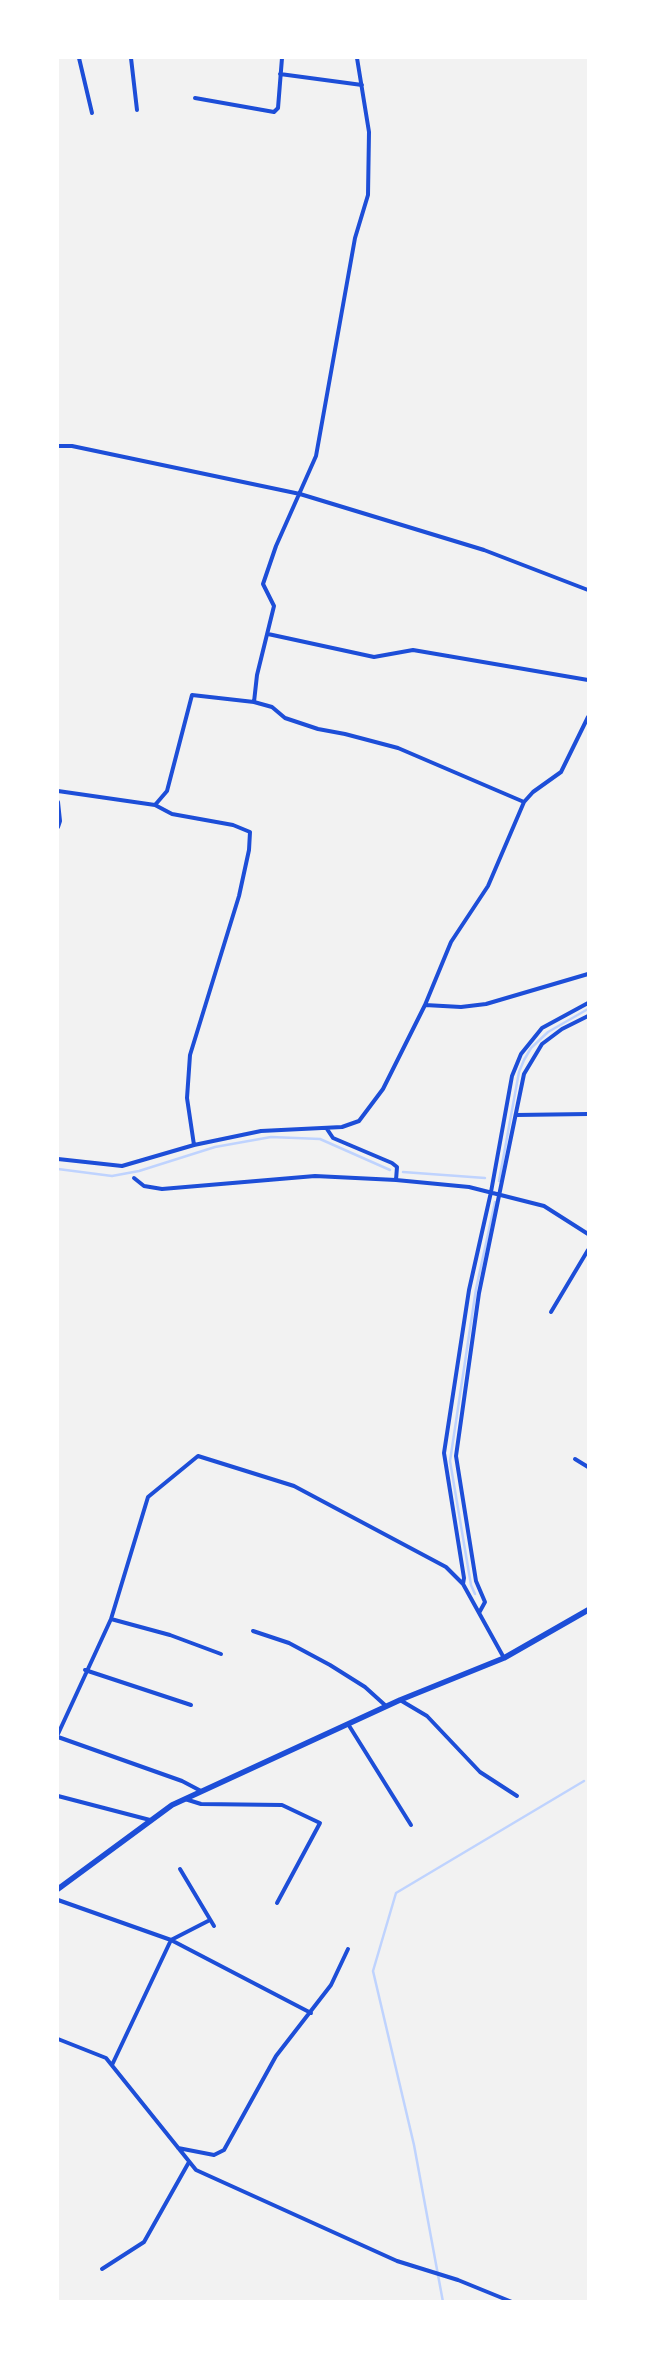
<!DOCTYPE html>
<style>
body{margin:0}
#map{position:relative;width:646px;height:2359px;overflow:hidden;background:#f2f2f2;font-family:Helvetica,sans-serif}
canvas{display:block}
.frame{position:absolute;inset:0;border:59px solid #fff;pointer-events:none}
</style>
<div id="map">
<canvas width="646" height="2359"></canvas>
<div class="frame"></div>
</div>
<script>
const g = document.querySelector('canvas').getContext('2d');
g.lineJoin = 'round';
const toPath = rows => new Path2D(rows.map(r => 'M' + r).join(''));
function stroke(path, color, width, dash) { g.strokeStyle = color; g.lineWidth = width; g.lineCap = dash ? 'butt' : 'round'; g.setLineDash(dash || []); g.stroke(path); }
const stream = toPath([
 [58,1169,112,1176,139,1171,215,1147,271,1137,320,1139,390,1170],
 [403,1172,485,1178],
 [499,1181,519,1072,524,1060,531,1048,548,1032,588,1009],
 [475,1594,471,1585,450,1461,476,1289,495,1202],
 [443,2302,414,2145,373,1971,396,1893,584,1781]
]);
const minor = toPath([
 [79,58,92,113],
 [131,58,137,110],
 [280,74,362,85],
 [195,98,274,112,278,108,282,58],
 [58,446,72,446,300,494,484,550,588,590],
 [268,634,374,657,413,650,588,680],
 [254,702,272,707,285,718,318,729,345,734,398,748,524,802],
 [58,791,155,805,167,791,192,695,254,702,257,675,274,606,263,584,276,546,316,456,355,238,368,195,369,132,357,58],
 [58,802,60,821,58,827],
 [155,805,172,814,233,825,250,832,249,850,239,896,190,1055,187,1098,194,1145],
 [425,1005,451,942,488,886,524,802,533,792,561,772,588,717],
 [516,1115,588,1114],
 [327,1129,333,1138,392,1163,397,1167,396,1180],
 [58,1159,122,1166,194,1145,261,1131,342,1127,359,1121,383,1089,425,1005,461,1007,486,1004,588,974],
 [134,1178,144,1186,162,1189,315,1176,396,1180,469,1187,544,1206,588,1234],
 [551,1312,588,1250],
 [575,1459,588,1467],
 [463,1584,464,1578,444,1453,469,1290,491,1192,512,1076,521,1054,542,1028,588,1003],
 [479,1613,485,1602,476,1581,456,1456,479,1293,524,1074,542,1044,562,1029,588,1016],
 [111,1619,170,1635,221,1654],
 [253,1631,289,1643,330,1665,365,1687,386,1706],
 [85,1670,191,1705],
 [400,1700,427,1716,480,1772,517,1796],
 [348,1724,411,1825],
 [58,1734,111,1619,148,1497,198,1456,294,1486,446,1567,463,1584,504,1658],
 [58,1737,182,1781,201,1791],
 [58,1796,150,1820],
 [185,1799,201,1804,282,1805,320,1823,277,1903],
 [180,1869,214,1926],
 [58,1900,171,1940,311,2013],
 [58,2039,106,2058,196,2170,397,2261,458,2280,512,2302],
 [112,2065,171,1940,210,1920],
 [178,2148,214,2155,224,2150,276,2056,331,1985,348,1949],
 [102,2269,144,2242,189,2162]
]);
const primary = toPath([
 [58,1889,172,1805,400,1700,504,1658,588,1610]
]);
stroke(stream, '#bfd3fe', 2.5);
stroke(minor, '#1d4ed8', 4);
stroke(primary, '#1d4ed8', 5.5);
</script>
